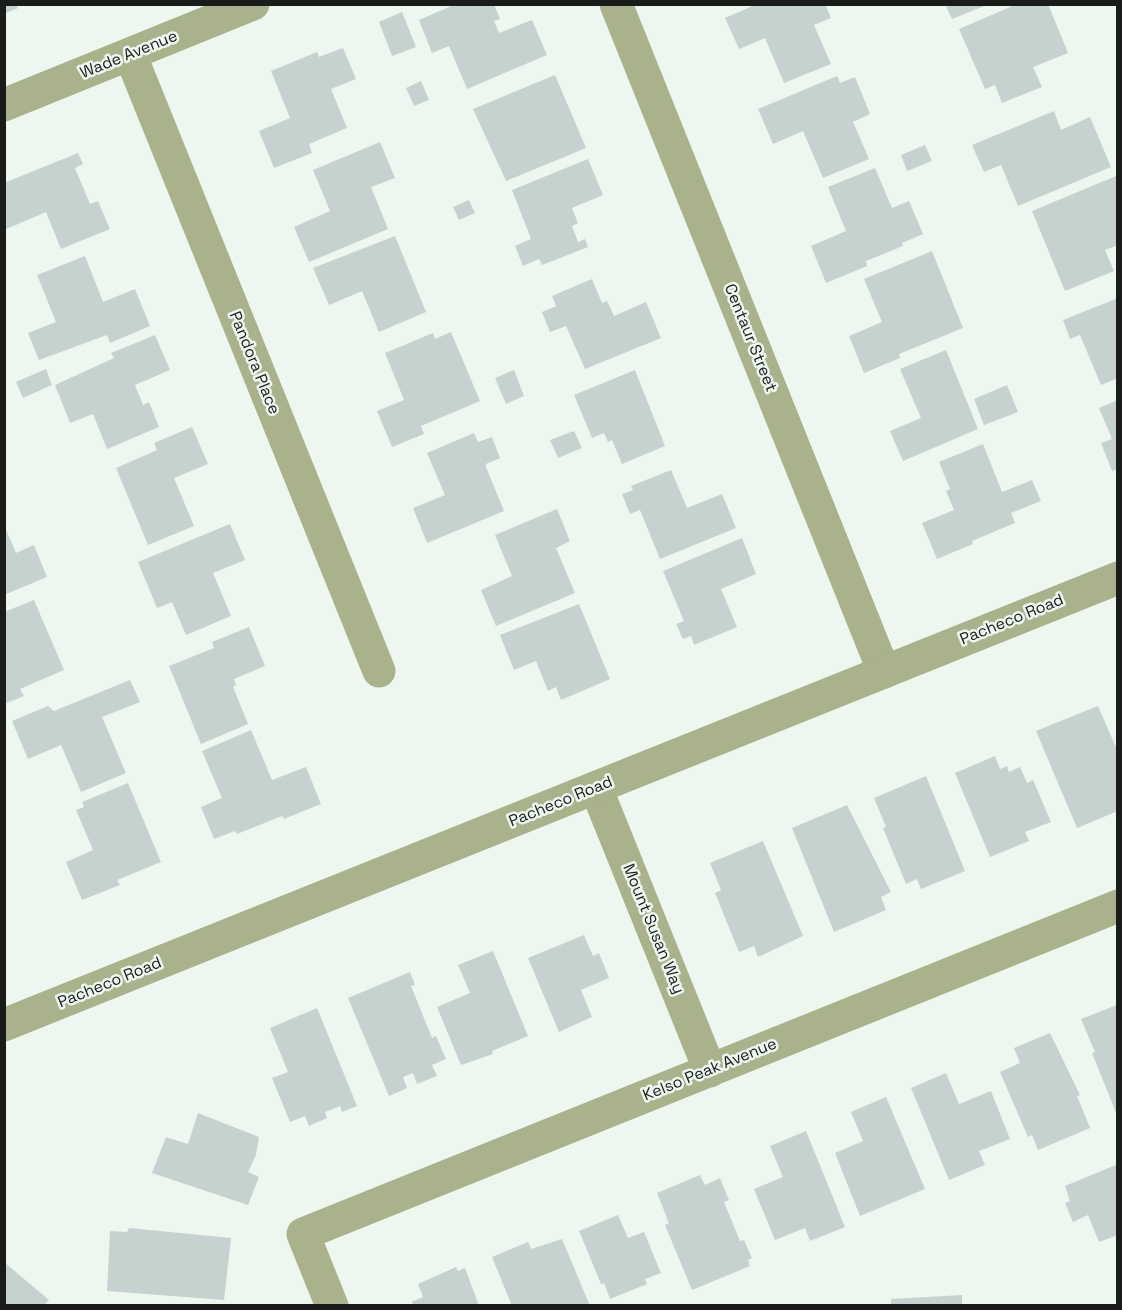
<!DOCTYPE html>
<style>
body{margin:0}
#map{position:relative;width:1122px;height:1310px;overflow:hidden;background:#edf7ef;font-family:"Space Grotesk",sans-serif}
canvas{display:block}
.frame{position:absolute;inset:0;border:6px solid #191c19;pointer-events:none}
</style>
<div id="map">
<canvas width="1122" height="1310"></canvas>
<div class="frame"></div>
</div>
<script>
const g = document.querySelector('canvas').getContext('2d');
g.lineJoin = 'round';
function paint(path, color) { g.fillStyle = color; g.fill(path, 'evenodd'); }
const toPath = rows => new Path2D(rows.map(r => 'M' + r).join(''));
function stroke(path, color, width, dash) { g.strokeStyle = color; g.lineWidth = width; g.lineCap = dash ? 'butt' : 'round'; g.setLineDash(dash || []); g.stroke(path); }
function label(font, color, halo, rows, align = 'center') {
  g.font = font + ' "Space Grotesk",sans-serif'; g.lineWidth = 5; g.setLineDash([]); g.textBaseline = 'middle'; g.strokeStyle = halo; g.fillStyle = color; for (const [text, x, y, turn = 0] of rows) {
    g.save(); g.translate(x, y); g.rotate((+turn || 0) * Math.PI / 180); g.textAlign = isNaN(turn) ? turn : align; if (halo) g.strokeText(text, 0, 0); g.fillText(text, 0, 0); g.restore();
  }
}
const building = toPath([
 [4,4,16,4,18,8,4,14],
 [456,4,494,4,500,19,494,21,499,33,532,20,547,55,467,89,449,46,432,53,419,20],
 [757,4,825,4,831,18,814,25,831,64,784,83,765,38,739,49,725,18],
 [945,4,987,4,987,5,952,19],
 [1017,4,1048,4,1068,53,1033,67,1042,87,1002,103,995,85,985,89,959,29],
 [402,12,416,47,392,56,379,22],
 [343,48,356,79,331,89,347,128,309,144,312,153,274,168,259,131,290,118,271,71,317,52,319,57],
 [555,75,586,148,506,181,473,109],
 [837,76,840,83,855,77,870,114,853,122,869,159,823,178,803,131,773,144,758,109],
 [421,81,429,100,414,106,406,88],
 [1054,111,1061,130,1090,117,1111,167,1018,206,1001,165,984,172,972,145],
 [380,142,395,178,371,187,388,229,309,262,294,227,330,211,313,170],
 [925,145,932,161,907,171,901,155],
 [78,153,83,164,75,168,90,204,98,201,110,229,61,249,46,212,4,230,4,183],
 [588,159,603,195,572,208,578,223,572,226,578,242,585,239,588,247,542,265,539,259,523,266,515,246,531,239,512,190],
 [875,168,892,208,909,201,923,234,902,243,903,246,866,261,867,266,826,283,811,246,846,231,828,187],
 [1116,176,1118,245,1105,250,1114,271,1065,291,1032,211],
 [469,200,475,213,459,220,453,207],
 [395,236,426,312,379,332,362,291,329,305,313,268],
 [932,251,963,328,899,354,900,358,864,373,849,336,882,322,864,279],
 [85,256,103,302,135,289,150,326,110,343,107,335,39,360,28,333,56,322,37,275],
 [592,279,602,303,607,301,614,316,646,302,661,338,585,369,566,326,550,332,542,312,556,306,552,296],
 [1118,298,1118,378,1101,385,1080,335,1070,339,1063,320],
 [451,332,480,401,421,426,424,434,392,447,377,411,404,400,385,353,433,333,435,339],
 [155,335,170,370,135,385,143,405,149,402,159,427,107,449,93,414,70,423,55,385,114,358,111,353],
 [946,350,978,429,903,461,890,431,921,418,900,369],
 [46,369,52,385,23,398,16,382],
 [514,370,524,396,506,404,495,378],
 [635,370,665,446,622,464,612,440,608,442,604,433,592,438,574,395],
 [1007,385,1018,412,984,425,974,399],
 [1118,400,1118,469,1112,471,1101,443,1112,439,1099,408],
 [192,427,208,464,174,478,194,526,148,545,116,468,157,450,154,443],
 [574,431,582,448,558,458,550,440],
 [474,433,478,442,492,437,500,458,486,464,486,467,504,511,427,543,413,508,445,495,427,453],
 [983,444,1002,492,1032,480,1041,501,1011,513,1015,523,972,541,973,544,937,559,922,523,954,510,946,491,950,489,939,462],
 [671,470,687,508,722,494,736,528,660,559,640,510,630,514,622,494,633,490,631,486],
 [557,509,570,541,556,548,575,593,496,626,481,590,512,576,495,535],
 [230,524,245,560,213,573,231,616,186,635,172,602,157,608,138,562],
 [4,525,16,553,34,545,47,577,4,595],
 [742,538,756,574,721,589,737,627,694,645,691,636,683,639,676,624,684,621,663,571],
 [34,600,64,670,20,689,24,696,4,704,4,612],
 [579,604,610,679,561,700,556,687,548,691,536,661,514,670,500,635],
 [249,627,265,666,234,679,236,685,233,687,248,724,201,744,169,666,214,648,212,642],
 [130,680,140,702,102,717,126,773,81,792,61,745,28,759,12,721,48,706,54,711],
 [1098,706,1118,752,1118,811,1077,828,1036,731],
 [251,730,272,780,306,767,321,804,284,819,282,816,237,834,235,831,214,839,201,807,222,798,202,751],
 [995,756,1000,769,1007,766,1009,772,1020,767,1027,783,1033,780,1051,822,1025,832,1029,841,990,857,955,773],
 [926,776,965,871,921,889,917,879,906,884,883,828,886,827,874,798],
 [128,783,161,862,117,880,120,885,82,900,66,862,93,850,76,810,84,807,82,802],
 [847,805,891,892,881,897,886,910,834,932,792,828],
 [763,841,803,936,758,957,754,946,739,952,715,893,721,890,710,863],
 [584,935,593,956,599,953,609,978,581,990,592,1017,559,1032,528,958],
 [493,951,528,1036,492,1051,493,1054,461,1065,437,1007,470,993,458,965],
 [410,972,415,985,411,986,432,1038,436,1036,446,1059,432,1065,437,1076,417,1084,413,1073,403,1077,407,1088,389,1096,348,998],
 [1117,1005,1118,1007,1117,1115,1092,1053,1095,1052,1081,1019],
 [317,1008,357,1106,342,1112,340,1106,325,1112,327,1118,309,1126,305,1116,290,1122,272,1078,288,1072,270,1028],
 [1050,1033,1080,1095,1077,1096,1090,1128,1038,1150,1032,1135,1028,1137,1000,1072,1020,1063,1014,1048],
 [946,1073,959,1104,991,1091,1010,1139,979,1151,985,1165,949,1180,911,1088],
 [886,1097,925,1189,860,1216,835,1153,863,1141,851,1112],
 [198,1113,259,1137,256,1155,248,1172,259,1177,248,1205,152,1173,166,1137,188,1144],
 [806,1131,845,1227,810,1241,805,1228,775,1240,754,1189,783,1177,770,1146],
 [1118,1164,1118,1235,1099,1242,1088,1215,1073,1222,1065,1203,1070,1201,1065,1186],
 [700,1175,705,1185,720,1178,729,1200,724,1202,740,1241,744,1240,752,1258,748,1260,750,1266,692,1290,665,1225,669,1223,657,1193],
 [618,1215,628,1238,644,1232,661,1273,645,1279,647,1284,610,1299,604,1283,601,1284,579,1231],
 [129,1228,231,1238,224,1300,107,1291,110,1231,127,1232],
 [562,1239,590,1306,512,1306,492,1257,528,1242,531,1249],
 [4,1262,49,1300,43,1306,4,1306],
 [456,1267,458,1271,465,1268,479,1306,413,1306,412,1302,423,1297,418,1284],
 [962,1295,962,1306,891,1306,891,1299]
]);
const minor = toPath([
 [616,4,884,672],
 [130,54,379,671],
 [4,105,253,4],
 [596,788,710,1071],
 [332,1306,303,1234,1118,906]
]);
const tertiary = toPath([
 [4,1025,1118,578]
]);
const streetNames = [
 ["Wade Avenue",129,55,-22],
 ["Centaur Street",750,338,68],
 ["Pandora Place",254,363,68],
 ["Pacheco Road",1012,620,-22],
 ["Pacheco Road",561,802,-22],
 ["Mount Susan Way",653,929,68],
 ["Pacheco Road",110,983,-22],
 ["Kelso Peak Avenue",710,1070,-22]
];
paint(building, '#c5d2d0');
stroke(minor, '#a9b28a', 33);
stroke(tertiary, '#a9b28a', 33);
label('16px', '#191c19', '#edf7ef', streetNames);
</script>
